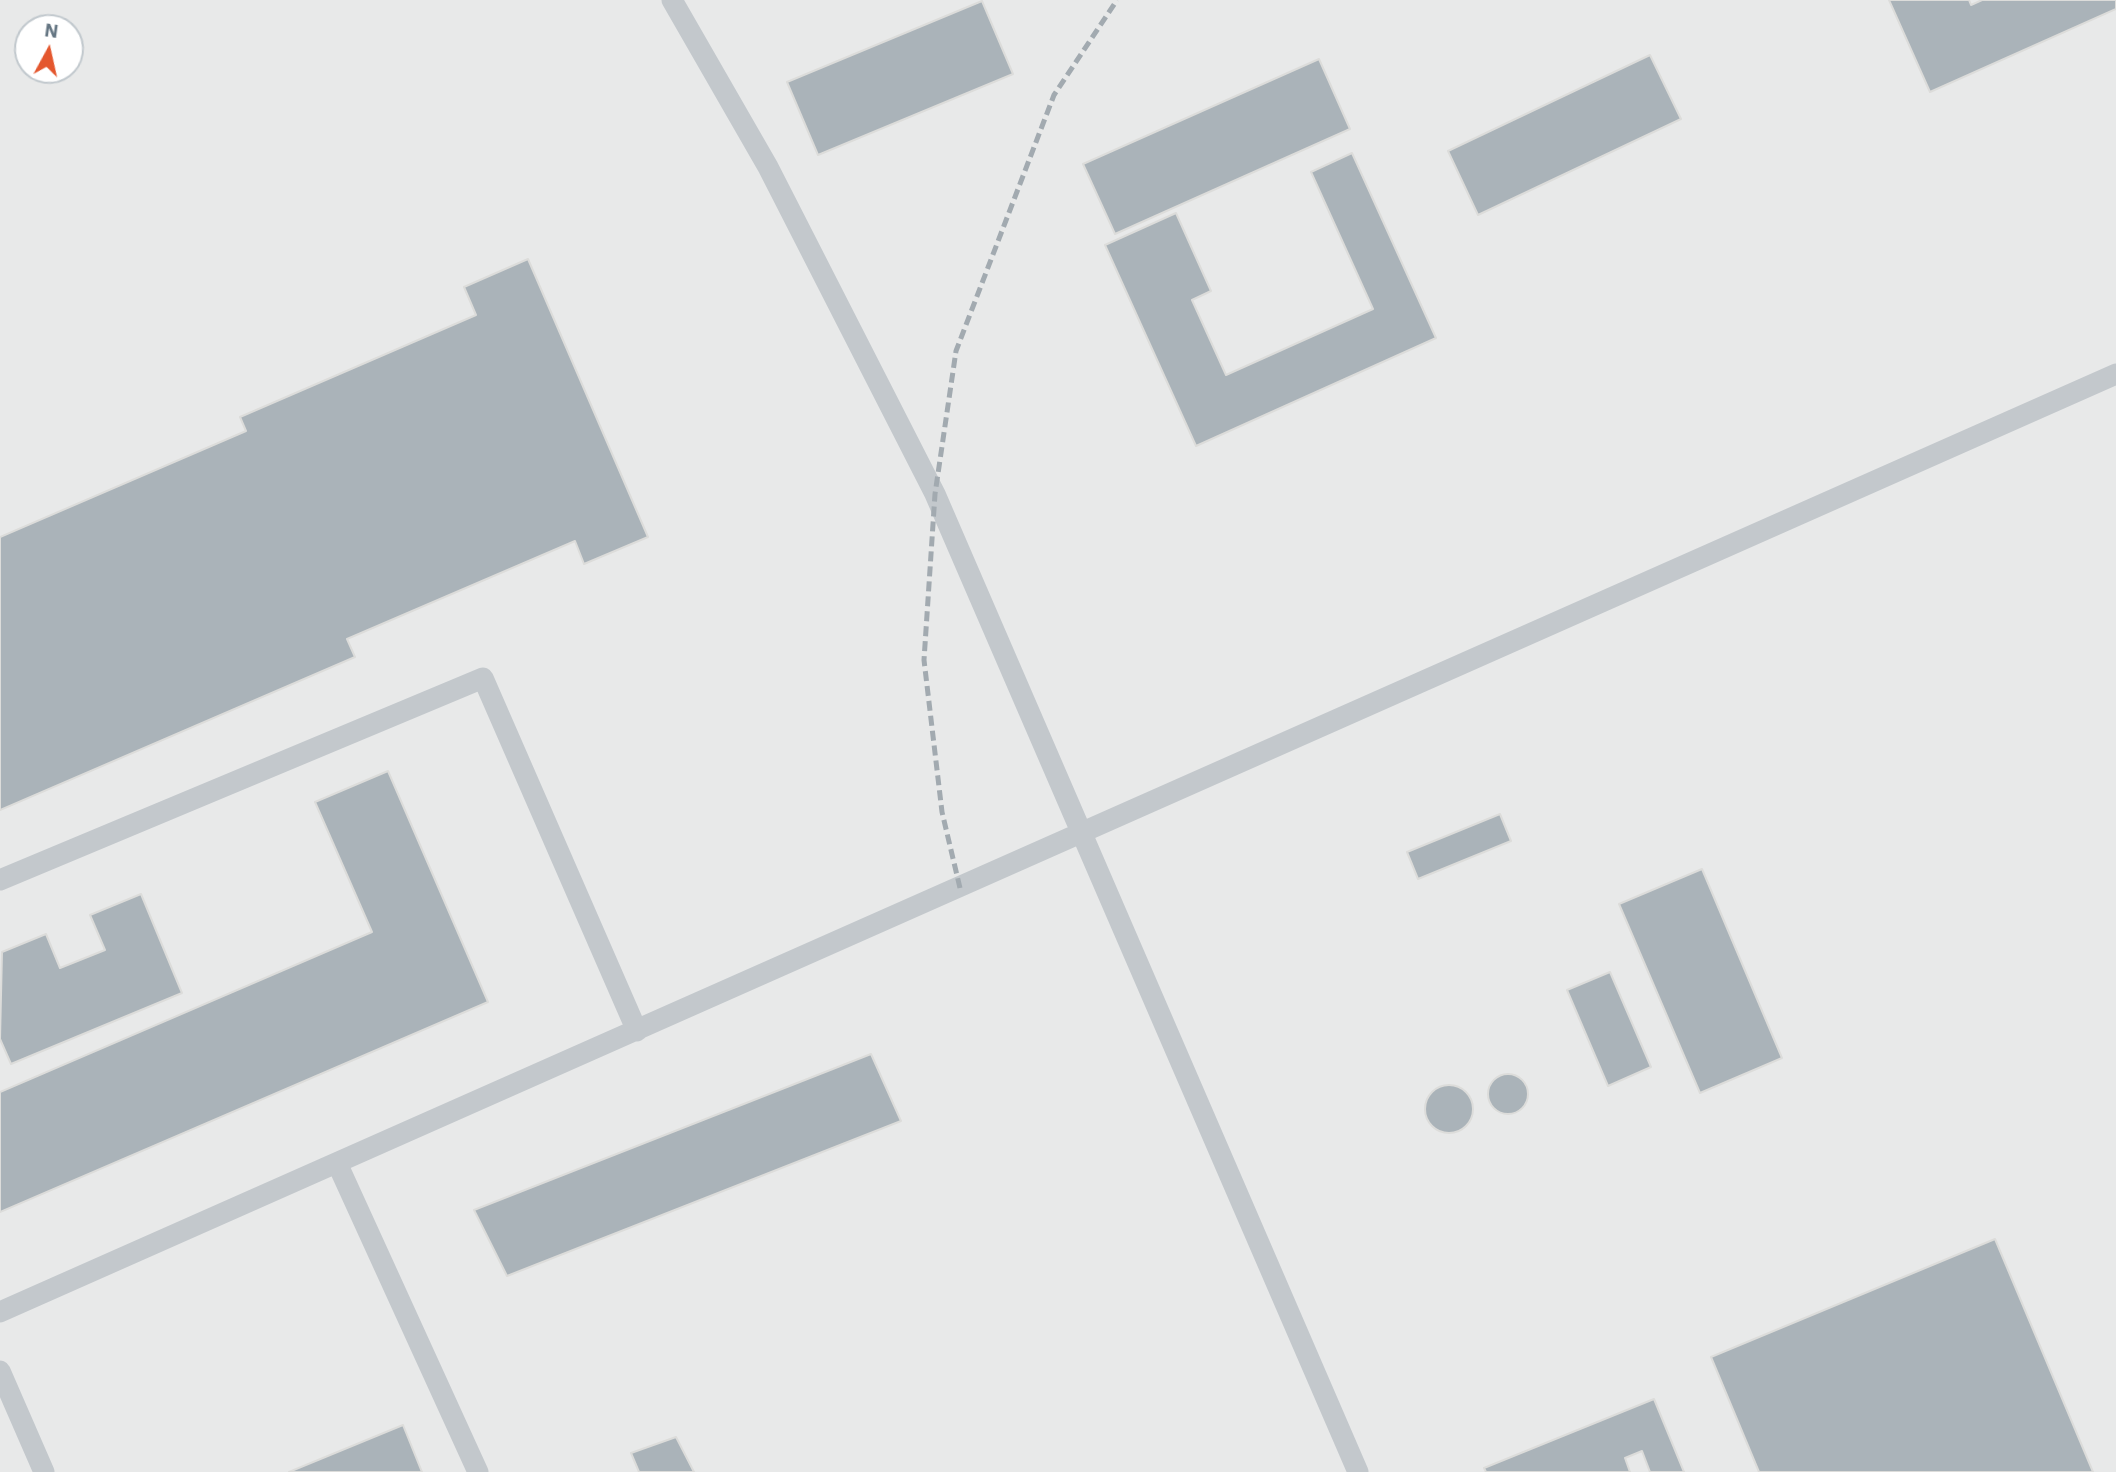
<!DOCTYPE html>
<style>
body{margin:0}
#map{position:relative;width:2116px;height:1472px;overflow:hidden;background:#fafaf8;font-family:"IBM Plex Sans",sans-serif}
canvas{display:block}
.north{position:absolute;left:14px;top:14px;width:70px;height:70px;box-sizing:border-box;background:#fff;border:2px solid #c1c8cd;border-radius:50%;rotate:8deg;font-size:19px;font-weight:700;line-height:28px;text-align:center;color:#657683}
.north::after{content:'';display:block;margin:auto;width:24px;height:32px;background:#e4572e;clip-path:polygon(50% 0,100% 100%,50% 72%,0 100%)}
</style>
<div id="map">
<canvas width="2116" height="1472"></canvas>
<div class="north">N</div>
</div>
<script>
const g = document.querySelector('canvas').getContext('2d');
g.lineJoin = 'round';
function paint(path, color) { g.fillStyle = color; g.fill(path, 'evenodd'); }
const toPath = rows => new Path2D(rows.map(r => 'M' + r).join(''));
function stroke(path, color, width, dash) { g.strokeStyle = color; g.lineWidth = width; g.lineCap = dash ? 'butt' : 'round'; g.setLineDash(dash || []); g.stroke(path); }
const built = toPath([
 [0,0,2116,0,2116,1472,0,1472],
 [28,28,70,28,70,70,28,70]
]);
const building = toPath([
 [1889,0,1969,0,1971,5,1982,0,2116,0,2116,9,1930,92,1889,0],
 [982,1,1013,74,818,155,787,82,982,1],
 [1650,55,1681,119,1478,215,1448,151,1650,55],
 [1319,59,1350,129,1115,234,1083,164,1319,59],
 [1352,153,1436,338,1196,446,1105,245,1176,213,1211,291,1192,300,1226,375,1373,309,1311,172,1352,153],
 [528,259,648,537,584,564,575,541,347,639,355,657,0,810,0,537,246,431,240,417,476,315,464,287,528,259],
 [388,771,488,1002,0,1212,0,1092,372,932,315,802,388,771],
 [1500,814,1511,841,1418,879,1407,852,1500,814],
 [1702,869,1782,1058,1700,1093,1619,904,1702,869],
 [141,894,182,993,11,1064,0,1039,2,952,46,934,60,968,105,950,90,915,141,894],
 [1610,972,1651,1067,1608,1086,1567,990,1610,972],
 [871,1054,901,1121,507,1276,474,1210,871,1054],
 '1488 1094a20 20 0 1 1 40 0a20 20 0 1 1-40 0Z',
 '1425 1109a24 24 0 1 1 48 0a24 24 0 1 1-48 0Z',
 [1995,1239,2093,1472,1759,1472,1711,1357,1995,1239],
 [1654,1399,1684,1472,1650,1472,1642,1451,1625,1458,1630,1472,1486,1472,1484,1468,1654,1399],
 [403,1425,422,1472,289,1472,403,1425],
 [676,1437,694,1472,639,1472,631,1453,676,1437]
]);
const service = toPath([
 [672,0,768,167,935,494,1358,1472],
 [0,880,483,678,637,1031],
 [337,1163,478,1472],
 [0,1312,2116,374],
 [0,1371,44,1472]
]);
const rail = toPath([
 [960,888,942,812,924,660,935,494,956,351,1054,95,1117,0]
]);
paint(built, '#e8e9e9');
paint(building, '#aab3b9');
stroke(building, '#dcdcda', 2);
stroke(service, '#c3c8cc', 21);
stroke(rail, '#a2aab0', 5, [10, 5]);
</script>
